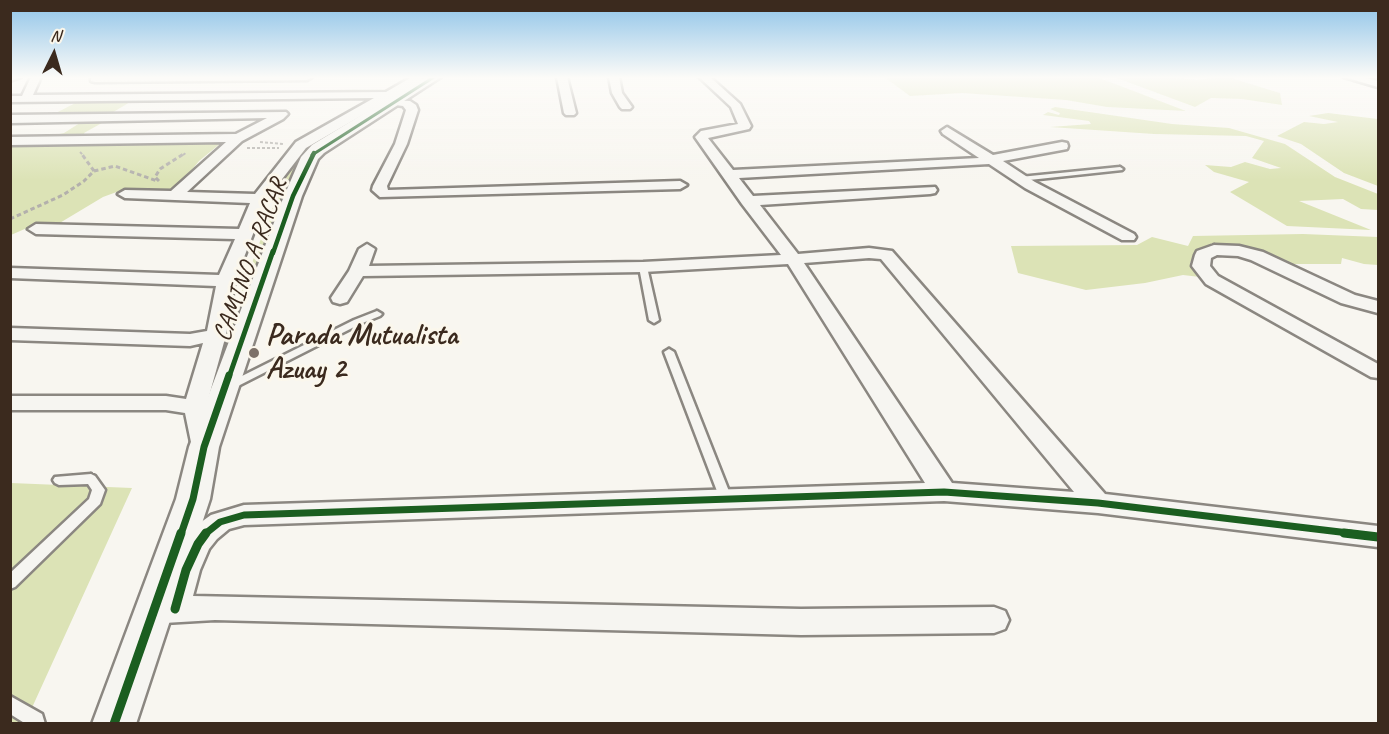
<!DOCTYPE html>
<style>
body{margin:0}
#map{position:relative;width:1389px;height:734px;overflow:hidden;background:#f8f6f0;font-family:Caveat,sans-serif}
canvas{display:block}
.frame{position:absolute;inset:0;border:12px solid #3b2a1e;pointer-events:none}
.north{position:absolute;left:24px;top:24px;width:60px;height:60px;-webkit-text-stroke:4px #fbf7ec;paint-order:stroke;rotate:5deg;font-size:16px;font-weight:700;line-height:24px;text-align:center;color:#3b2a1e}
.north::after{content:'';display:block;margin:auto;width:21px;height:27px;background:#3b2a1e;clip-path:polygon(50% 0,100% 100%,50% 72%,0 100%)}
</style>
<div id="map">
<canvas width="1389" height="734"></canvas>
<div class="frame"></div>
<div class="north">N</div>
</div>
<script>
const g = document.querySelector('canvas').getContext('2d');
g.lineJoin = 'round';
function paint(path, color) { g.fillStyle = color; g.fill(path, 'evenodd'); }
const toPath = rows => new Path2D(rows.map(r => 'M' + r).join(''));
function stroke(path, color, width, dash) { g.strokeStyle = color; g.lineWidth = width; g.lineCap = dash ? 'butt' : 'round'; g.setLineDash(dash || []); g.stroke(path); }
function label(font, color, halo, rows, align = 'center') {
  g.font = font + ' Caveat,sans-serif'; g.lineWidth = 6; g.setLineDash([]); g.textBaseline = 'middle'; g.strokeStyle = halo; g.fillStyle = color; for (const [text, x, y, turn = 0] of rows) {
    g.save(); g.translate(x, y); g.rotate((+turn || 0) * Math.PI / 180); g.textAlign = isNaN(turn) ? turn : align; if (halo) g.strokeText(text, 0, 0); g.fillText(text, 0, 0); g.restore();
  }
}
const green = toPath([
 [884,77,1097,77,1186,111,1107,107,1066,100,962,93,910,96],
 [1114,77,1164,77,1195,80,1228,77,1280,93,1282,105,1242,99,1211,98,1195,107],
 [85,98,137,98,110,114,52,115],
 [1055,107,1172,124,1229,128,1285,144,1335,177,1378,194,1378,210,1361,209,1343,199,1299,201,1371,230,1287,226,1230,192,1249,182,1214,172,1205,165,1231,167,1245,162,1270,169,1281,168,1252,158,1264,141,1246,136,1154,134,1050,127,1091,124,1089,121,1043,115,1048,112,1059,115,1060,113,1050,109],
 [1328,113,1378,119,1378,186,1344,173,1301,144,1277,136,1304,122,1324,124,1338,122,1309,116],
 [109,119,84,133,85,136,51,136,64,133,83,121],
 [340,128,298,166,286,184,217,384,211,385,243,287,281,185,303,153],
 [131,141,219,141,221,143,199,161,178,187,172,191,140,193,140,189,122,190,103,197,53,227,51,224,36,224,11,235,10,144,85,142,87,145,120,145],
 [1303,234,1378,237,1378,265,1364,264,1342,258,1341,264,1290,264,1257,255,1211,249,1195,254,1190,263,1200,277,1183,275,1145,283,1086,290,1018,273,1011,246,1137,245,1152,237,1188,246,1193,236],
 [11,483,132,488,25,723,11,724]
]);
const pathFar1 = toPath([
 [260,142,283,144],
 [247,148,279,148],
 [80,152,83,155],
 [183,155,187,152]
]);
const path = toPath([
 [94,171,115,166,157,181],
 [159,181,155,177,160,169,185,153],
 [10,219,63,195,84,181,94,171,81,153]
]);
const service = toPath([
 [1120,167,1123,169,1122,170,1020,181,1016,179,1020,177,1120,167],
 [643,264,647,267,659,320,654,323,649,320,639,267,643,264],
 [377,311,382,314,380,316,360,324,234,388,226,388,225,386,226,384,354,320,377,311],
 [669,349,674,352,732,499,731,502,726,504,721,502,720,499,664,352,669,349],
 [91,474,95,476,105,490,100,504,15,587,10,589,10,573,89,499,92,490,88,484,59,485,55,483,53,480,55,477,91,474],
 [10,696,42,714,45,724,26,724,10,714,10,696]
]);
const minor = toPath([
 [10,77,21,77,10,81,10,77],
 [31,77,41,77,33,95,386,92,412,77,423,77,416,85,388,100,410,101,416,105,418,110,407,144,387,186,388,190,680,181,687,185,680,189,380,197,372,190,373,186,395,144,406,110,403,106,388,104,388,100,306,148,266,200,235,281,226,335,206,407,216,447,212,453,204,455,196,453,192,447,185,413,166,410,10,410,10,396,166,396,186,399,203,343,190,346,10,340,10,328,190,334,207,331,216,286,10,278,10,268,219,275,235,239,36,234,28,229,36,224,239,229,250,203,125,198,118,194,125,190,171,191,226,142,10,145,10,137,236,134,267,118,10,123,10,115,286,112,288,114,283,119,242,141,187,192,255,194,296,142,374,98,10,102,10,96,22,96,31,77],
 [91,77,312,77,307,80,95,82,91,81,91,77],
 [557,77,567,77,576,113,574,115,566,115,564,113,557,77],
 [609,77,619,77,622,93,632,107,630,109,622,109,620,107,612,93,609,77],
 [699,77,710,77,740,104,751,126,749,129,708,138,733,170,979,158,943,134,941,131,947,127,993,155,1062,142,1067,143,1068,146,1067,149,1003,161,1035,182,1134,234,1136,237,1134,240,1122,240,1025,188,989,164,739,178,753,196,935,187,937,190,935,193,930,194,760,205,798,254,869,248,892,251,1105,494,1378,526,1378,547,1098,513,944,501,244,525,229,529,217,539,209,549,200,570,193,596,801,609,994,607,1005,611,1009,620,1005,629,994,633,801,635,215,620,164,623,153,619,149,610,153,601,164,597,172,570,188,536,197,525,211,515,244,505,925,483,788,264,643,272,363,276,347,302,340,304,333,302,331,298,349,271,359,249,367,244,375,249,369,266,643,262,781,255,742,204,695,137,701,131,738,124,731,107,699,77],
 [869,258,881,259,1074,492,952,483,804,263,869,258],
 [1344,77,1362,77,1378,81,1378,87,1344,77],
 [1214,245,1239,246,1263,252,1355,295,1378,301,1378,313,1341,303,1251,260,1238,256,1217,255,1211,258,1210,266,1218,276,1378,364,1378,378,1371,377,1206,284,1192,266,1195,255,1197,251,1214,245]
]);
const tertiary = toPath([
 [424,77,441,77,324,153,318,159,302,196,219,447,210,499,136,724,92,724,176,499,189,447,284,196,301,157,312,145,424,77]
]);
const cyclewayFar4 = toPath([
 [312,155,434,77]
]);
const cyclewayFar3 = toPath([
 [273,253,293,196,314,153]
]);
const cyclewayFar2 = toPath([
 [229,377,273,251]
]);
const cyclewayFar1 = toPath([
 [181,534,193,499,204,447,229,375],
 [205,534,220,522,244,515,944,492,1098,503,1357,534]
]);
const cycleway = toPath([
 [1344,533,1378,537],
 [175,609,186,570,198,544,206,533],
 [114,724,181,533]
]);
const markers = [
 [254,353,6,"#7d7168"]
];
const farStreetnames = [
 ["CAMINO A RACAR",251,260,-70]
];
const poiNames = [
 ["Parada Mutualista",266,336],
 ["Azuay 2",266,370]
];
paint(green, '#dce3b6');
stroke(service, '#8b8781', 5);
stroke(minor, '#8b8781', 5);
stroke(tertiary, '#8b8781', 5);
stroke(pathFar1, '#b3b0ac', 2, [3, 2]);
stroke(path, '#b3b0ac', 3, [4.5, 3]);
paint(service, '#f6f5f1');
paint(minor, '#f6f5f1');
paint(tertiary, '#f6f5f1');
stroke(cyclewayFar4, '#1b5e20', 3);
stroke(cyclewayFar3, '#1b5e20', 4.5);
stroke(cyclewayFar2, '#1b5e20', 5);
stroke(cyclewayFar1, '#1b5e20', 7);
stroke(cycleway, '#1b5e20', 9);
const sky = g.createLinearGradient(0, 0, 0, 180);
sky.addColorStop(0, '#8dc3e8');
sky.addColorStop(0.43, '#fcfbf8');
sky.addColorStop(1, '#fcfbf800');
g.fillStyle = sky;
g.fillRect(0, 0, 1389, 180);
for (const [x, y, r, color] of markers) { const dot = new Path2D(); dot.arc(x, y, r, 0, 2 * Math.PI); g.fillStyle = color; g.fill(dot); stroke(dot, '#fbf7ec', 2); }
label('26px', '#3b2a1e', '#fbf7ec', farStreetnames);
label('bold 30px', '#3b2a1e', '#fbf7ec', poiNames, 'left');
</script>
